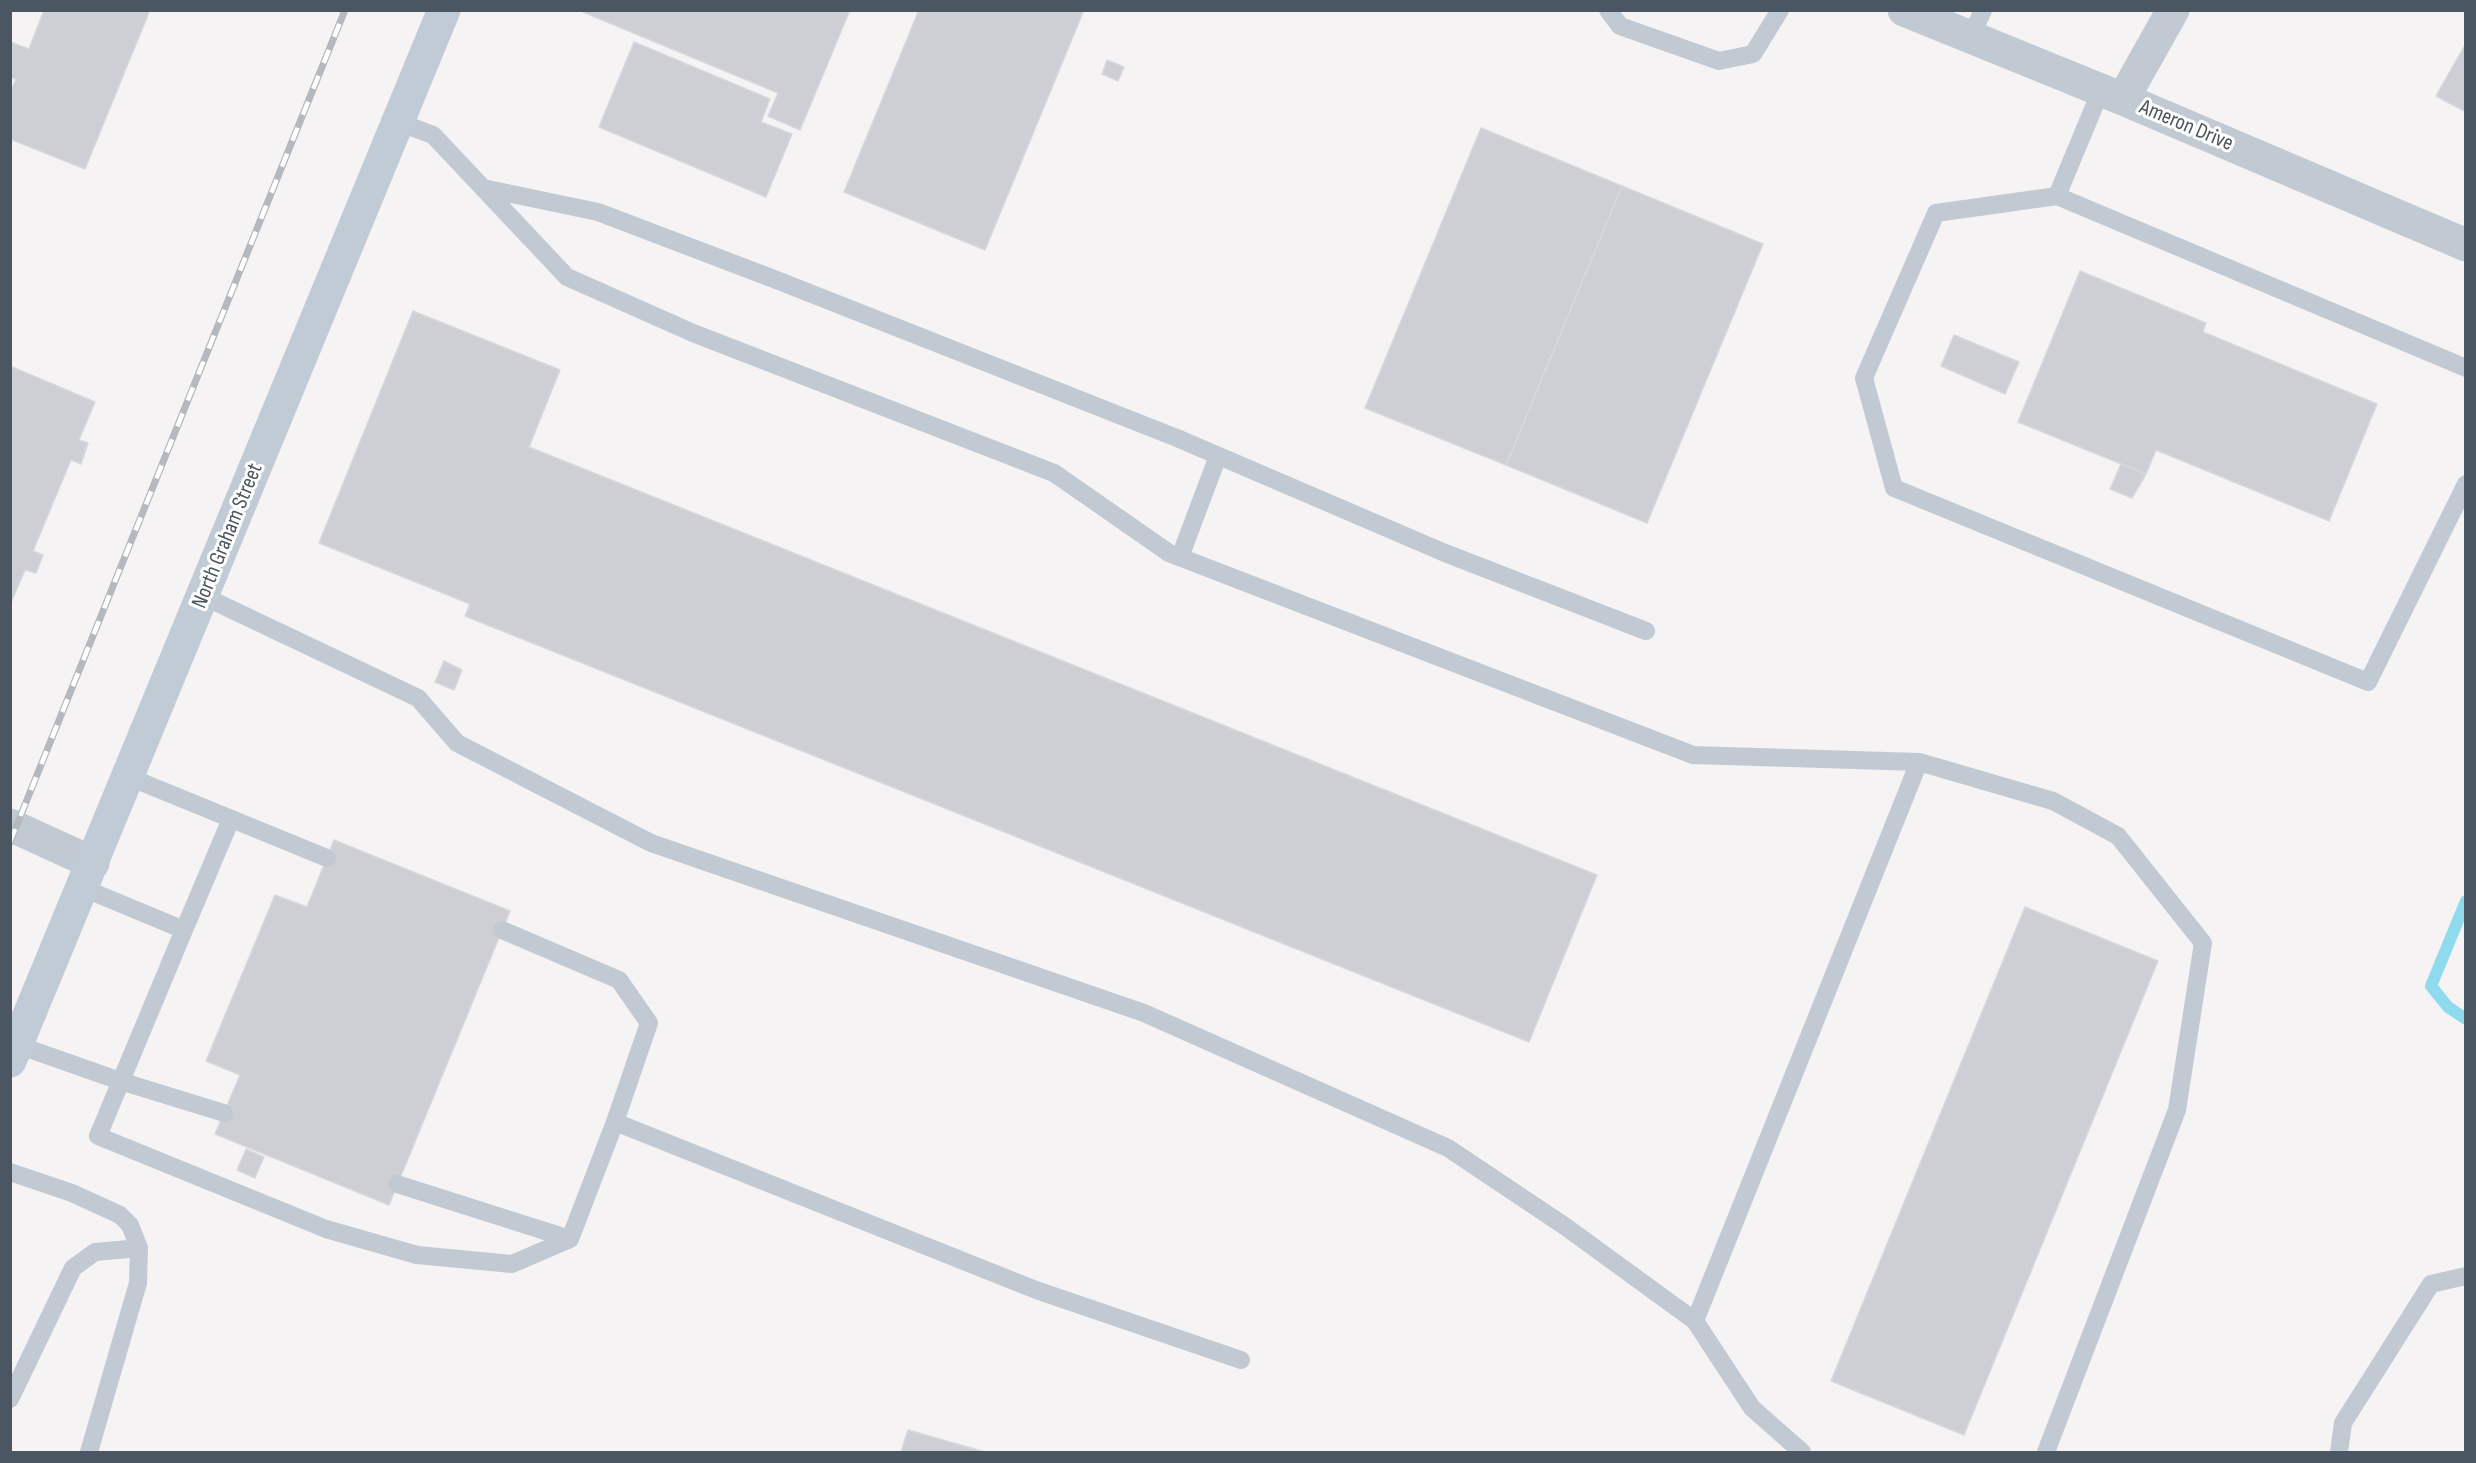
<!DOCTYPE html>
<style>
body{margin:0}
#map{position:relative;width:2476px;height:1463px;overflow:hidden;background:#f5f3f3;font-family:"Sofia Sans Condensed",sans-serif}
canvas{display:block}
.frame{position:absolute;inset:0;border:12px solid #4a5661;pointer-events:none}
</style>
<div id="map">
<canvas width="2476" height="1463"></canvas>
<div class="frame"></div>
</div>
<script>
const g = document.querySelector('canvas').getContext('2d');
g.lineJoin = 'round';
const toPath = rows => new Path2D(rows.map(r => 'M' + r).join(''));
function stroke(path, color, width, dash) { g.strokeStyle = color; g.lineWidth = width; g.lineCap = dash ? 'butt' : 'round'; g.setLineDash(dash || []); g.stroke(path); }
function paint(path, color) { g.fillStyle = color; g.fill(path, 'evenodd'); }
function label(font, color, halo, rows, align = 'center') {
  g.font = font + ' "Sofia Sans Condensed",sans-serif'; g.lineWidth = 6; g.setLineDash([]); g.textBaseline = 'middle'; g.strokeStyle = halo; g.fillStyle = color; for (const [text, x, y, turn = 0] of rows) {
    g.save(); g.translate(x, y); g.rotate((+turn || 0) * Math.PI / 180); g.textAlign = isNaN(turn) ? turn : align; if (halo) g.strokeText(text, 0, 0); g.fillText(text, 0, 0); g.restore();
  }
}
const stream = toPath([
 [2466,901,2431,986,2448,1007,2466,1019]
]);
const building = toPath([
 [44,10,150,10,85,169,10,139,10,93,16,79,10,77,10,42,29,49,44,10],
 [578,10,850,10,800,130,768,116,778,93,578,10],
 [919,10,1084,10,985,250,844,192,919,10],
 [634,42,770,99,761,122,792,134,766,197,599,127,634,42],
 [2466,43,2466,112,2436,96,2466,43],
 [1107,60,1124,67,1118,81,1102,74,1107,60],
 [1481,128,1622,186,1506,465,1365,408,1481,128],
 [1622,186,1763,244,1647,523,1506,465,1622,186],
 [2080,271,2206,323,2203,332,2377,404,2329,521,2156,450,2146,474,2018,422,2080,271],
 [413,311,560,370,529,447,1597,875,1529,1042,465,616,470,604,319,543,413,311],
 [1954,335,2019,362,2005,394,1941,366,1954,335],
 [10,366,95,402,79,440,88,443,81,464,71,460,33,551,43,555,36,573,25,570,10,605,10,366],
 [2121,464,2146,474,2132,498,2110,489,2121,464],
 [444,661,462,670,454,690,435,682,444,661],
 [334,840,510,911,389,1205,215,1134,240,1075,206,1061,275,895,307,907,334,840],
 [2025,907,2158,961,1964,1435,1831,1381,2025,907],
 [246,1149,264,1157,255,1178,237,1170,246,1149],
 [908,1430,985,1452,901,1452,908,1430]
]);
const service = toPath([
 [1608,10,1620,26,1719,61,1753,54,1780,10],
 [1971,37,1983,10],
 [398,122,433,135,567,277,693,333,1054,473,1169,553,1693,755,1919,762,2053,801,2118,836,2203,943,2177,1110,2046,1452],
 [483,188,598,212,774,279,1177,438,1445,553,1646,631],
 [2057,196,2101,90],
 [2466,368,2057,196,1936,213,1864,378,1894,488,2368,682,2466,484],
 [1180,557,1218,456],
 [203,596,418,698,457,743,651,843,1144,1013,1448,1148,1566,1227,1695,1321,1752,1408,1802,1452],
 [129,777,327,858],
 [83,888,184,930,231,819],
 [184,930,98,1136,326,1229,417,1255,512,1264,570,1239,615,1122,649,1023,619,980,502,930],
 [18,1045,120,1081,224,1113],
 [615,1122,1036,1290,1241,1360],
 [10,1172,72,1193,120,1215,130,1225,139,1248,138,1283,89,1452],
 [397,1184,570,1239],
 [1695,1321,1919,762],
 [10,1399,73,1268,95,1252,139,1248],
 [2339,1452,2343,1423,2431,1284,2466,1276]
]);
const minor = toPath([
 [1904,10,2123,99,2466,245],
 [2123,99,2173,10],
 [10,825,93,863]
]);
const secondary = toPath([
 [10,1061,444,10]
]);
const rail = toPath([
 [10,842,345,10]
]);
const streetNames = [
 ["Ameron Drive",2186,126,23],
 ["North Graham Street",228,536,-68]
];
stroke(stream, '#90daee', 12);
paint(building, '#cdcfd5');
stroke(building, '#d7d9de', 1.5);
stroke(service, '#c1cad2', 18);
stroke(minor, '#c1cad2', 33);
stroke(secondary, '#c1cbd6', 33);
stroke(rail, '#b5b8bd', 7);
stroke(rail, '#fff', 4.5, [14]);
label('22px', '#4a5661', '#fff', streetNames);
</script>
